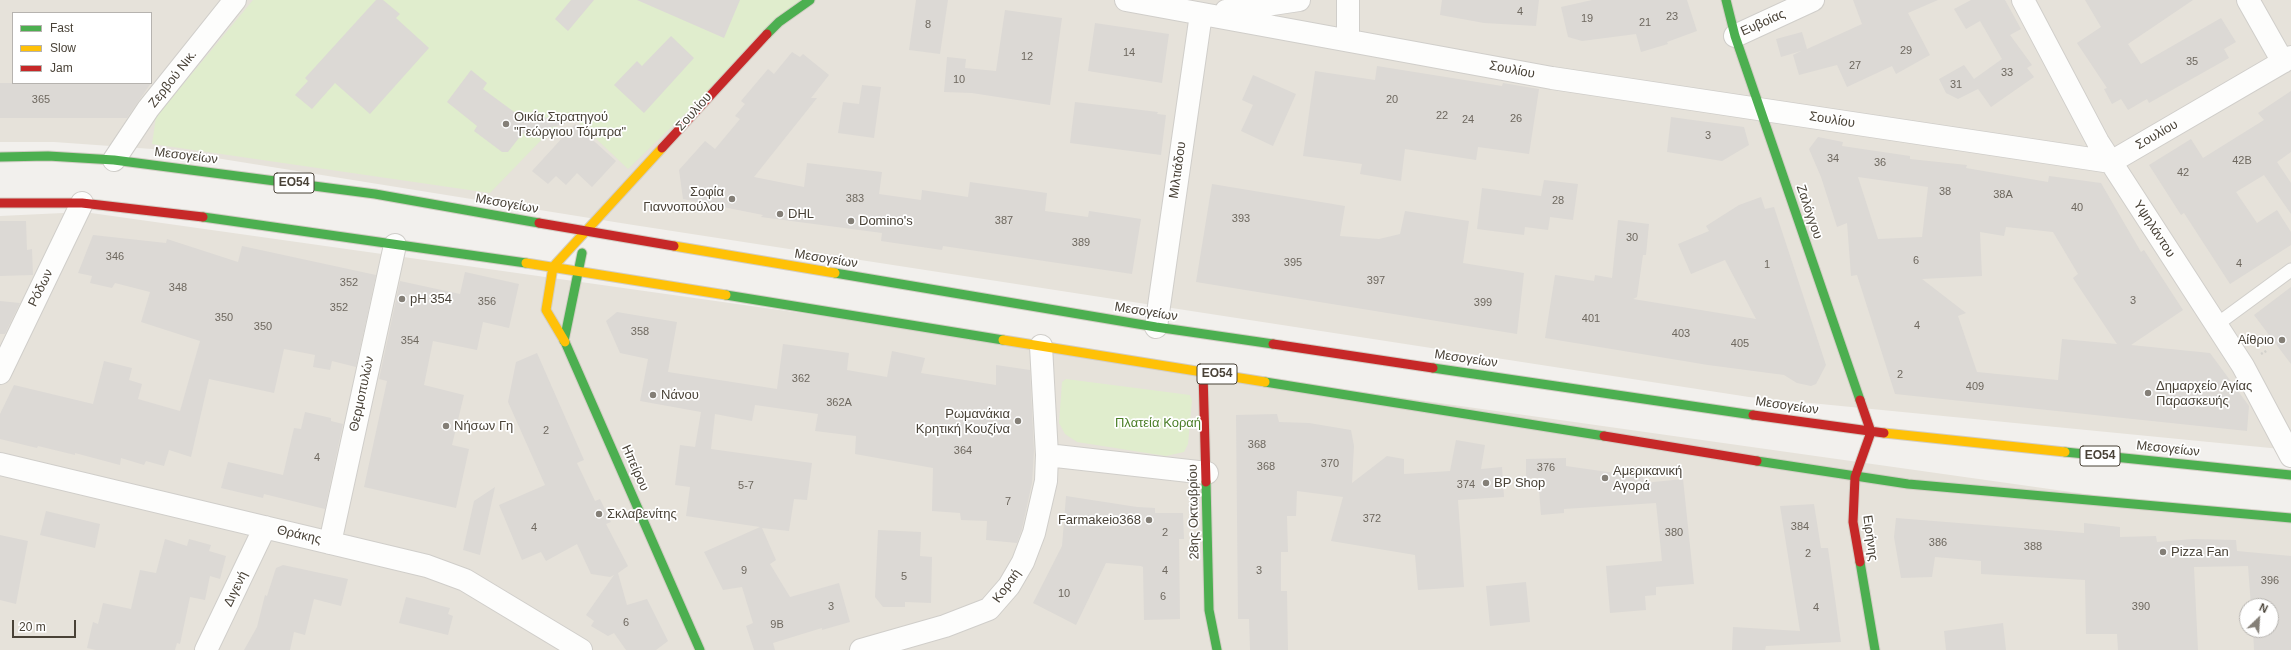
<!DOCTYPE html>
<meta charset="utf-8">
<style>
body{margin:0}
#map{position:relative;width:2291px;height:650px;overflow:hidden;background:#f2f0ed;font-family:Arial,sans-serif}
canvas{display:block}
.legend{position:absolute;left:12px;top:12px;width:140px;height:72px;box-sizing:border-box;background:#fff;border:1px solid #b6b3af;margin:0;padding:5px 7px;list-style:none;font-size:12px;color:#494237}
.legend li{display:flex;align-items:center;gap:8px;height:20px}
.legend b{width:20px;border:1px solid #b6b3af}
.north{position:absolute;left:2239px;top:598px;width:40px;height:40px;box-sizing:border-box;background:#fff;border:1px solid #b6b3af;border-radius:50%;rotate:25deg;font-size:11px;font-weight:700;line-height:16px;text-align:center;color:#494237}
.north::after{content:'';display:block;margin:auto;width:14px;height:18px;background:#847f77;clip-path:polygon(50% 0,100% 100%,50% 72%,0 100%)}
.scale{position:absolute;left:12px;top:620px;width:64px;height:18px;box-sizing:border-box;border:2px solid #494237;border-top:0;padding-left:5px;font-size:12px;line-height:14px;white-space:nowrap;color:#494237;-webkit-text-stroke:3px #fff;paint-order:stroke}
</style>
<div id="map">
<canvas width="2291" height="650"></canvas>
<ul class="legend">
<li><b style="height:5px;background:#4caf50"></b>Fast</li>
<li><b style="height:5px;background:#ffc107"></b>Slow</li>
<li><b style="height:5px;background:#c62828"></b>Jam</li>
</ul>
<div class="north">N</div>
<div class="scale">20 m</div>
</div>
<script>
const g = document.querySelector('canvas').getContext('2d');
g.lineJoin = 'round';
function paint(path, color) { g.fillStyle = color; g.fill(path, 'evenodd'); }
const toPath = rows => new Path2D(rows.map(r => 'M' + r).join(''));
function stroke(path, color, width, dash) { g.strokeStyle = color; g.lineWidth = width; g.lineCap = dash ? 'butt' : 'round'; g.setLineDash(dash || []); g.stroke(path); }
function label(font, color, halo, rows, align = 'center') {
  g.font = font + ' Arial,sans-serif'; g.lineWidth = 3.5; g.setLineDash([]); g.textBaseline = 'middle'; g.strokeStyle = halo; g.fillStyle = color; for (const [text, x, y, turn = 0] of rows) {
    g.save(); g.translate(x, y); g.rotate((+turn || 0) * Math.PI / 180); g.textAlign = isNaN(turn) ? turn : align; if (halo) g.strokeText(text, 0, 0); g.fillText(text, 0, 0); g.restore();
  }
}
const residential = toPath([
 [0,0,2291,0,2291,450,1749,397,627,224,166,150,54,142,0,142],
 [13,13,151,13,151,83,13,83],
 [84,212,2291,523,2291,650,0,650,0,216],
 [2247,606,2271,606,2271,630,2247,630]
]);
const green = toPath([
 [253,0,803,0,628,169,571,115,549,132,490,193,152,144,156,117],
 [1066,379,1190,395,1192,400,1188,444,1184,452,1166,456,1077,442,1065,434,1059,423,1062,382]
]);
const building = toPath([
 [376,0,383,0,400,14,396,18,429,48,370,114,335,83,312,109,295,95,308,81,305,78],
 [571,0,594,0,568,31,555,19],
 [637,0,740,0,724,38],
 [916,0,948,0,940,54,909,50],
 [1442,0,1539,0,1536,26,1484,23,1440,15],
 [1592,0,1687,0,1697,31,1667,42,1668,44,1641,52,1636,34,1582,41,1568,37,1561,7],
 [1853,0,1938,0,1908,13,1930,55,1896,74,1892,66,1847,87,1837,65,1799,75,1793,55,1801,51,1781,57,1776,39,1802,32,1807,49,1862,24],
 [1971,0,2005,0,2021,29,2010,35,2032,65,2027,68,2034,77,1991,107,1978,89,1958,99,1946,93,1939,79,1964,65,1974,79,2002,59,1980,21,1966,29,1954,9],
 [2085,0,2193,0,2128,44,2141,64,2221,18,2236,42,2224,49,2229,58,2149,103,2147,99,2128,110,2121,99,2112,104,2104,89,2107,88,2077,43,2101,27],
 [1005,10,1062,18,1050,105,972,93,944,92,947,57,966,59,965,68,996,71],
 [1095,23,1169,34,1162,83,1088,71],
 [671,36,694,58,644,113,614,85,637,61,642,66],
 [792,52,800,57,803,54,829,75,811,98,817,98,754,177,804,187,807,163,882,172,879,194,921,200,922,190,968,197,970,182,1047,193,1045,211,1088,217,1089,211,1141,219,1132,274,943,246,942,250,881,241,882,233,761,217,763,215,683,199,679,170,705,141,715,149,740,119,735,116,745,104,741,101,768,69,774,74],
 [1377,66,1502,86,1503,83,1539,89,1529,154,1478,147,1476,160,1405,149,1401,181,1360,174,1362,164,1303,156,1315,71,1375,80],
 [471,70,487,83,483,89,521,117,564,118,565,124,522,134,508,152,502,152,474,131,477,126,447,102],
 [1253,75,1296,94,1273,146,1241,131,1253,105,1242,100],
 [0,83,151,83,127,118,0,118],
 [862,85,881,87,874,138,838,133,843,102,859,104],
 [2291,91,2291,152,2277,162,2291,183,2291,214,2264,175,2236,192,2257,223,2277,210,2291,232,2291,245,2230,284,2184,213,2181,215,2149,165,2191,139,2203,158,2264,120,2258,113],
 [1075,102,1158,112,1157,114,1166,115,1161,155,1070,143],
 [1671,117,1744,127,1749,145,1722,161,1667,152],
 [575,124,616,161,592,187,577,173,566,185,556,176,548,184,532,171],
 [1818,137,1843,142,1842,146,1910,156,1910,159,1967,165,1966,168,2048,182,2049,176,2101,183,2141,252,2144,250,2183,310,2131,345,2210,353,2249,406,2247,431,1895,394,1857,275,1851,276,1847,223,1837,227,1821,177,1809,149],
 [1858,177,1928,187,1922,237,1878,239],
 [2006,227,2053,232,2078,274,2073,278,2117,344,2062,339,2058,380,1977,372,1958,316,1966,313,1922,279,1982,276,1980,232,2004,236],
 [1544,180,1578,184,1573,220,1550,217,1548,230,1525,227,1524,235,1477,229,1482,188,1541,196],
 [1212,184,1345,206,1340,236,1379,239,1400,234,1405,211,1469,221,1463,263,1524,273,1517,334,1196,282],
 [1761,197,1765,209,1774,207,1826,365,1816,384,1811,386,1797,383,1784,375,1708,365,1545,338,1555,275,1594,281,1595,275,1612,278,1618,220,1649,224,1646,255,1643,255,1637,297,1633,299,1756,319,1725,260,1691,274,1678,244,1709,231,1706,226,1739,205],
 [0,221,26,221,27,250,32,249,33,275,0,276],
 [93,235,166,243,167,239,238,262,242,246,376,275,356,367,332,361,330,370,313,367,315,355,284,349,274,393,209,379,191,457,169,450,164,466,146,461,144,465,121,458,120,465,75,453,75,455,38,446,37,448,0,439,0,414,14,385,93,404,104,361,132,368,129,380,142,384,138,399,180,411,200,341,141,322,150,292,115,283,112,288,90,283,92,276,78,273],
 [465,272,519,284,509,328,483,322,477,350,433,341,424,385,464,395,452,445,469,449,456,508,364,487,387,381,379,379,400,281,460,294],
 [2291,287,2291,364,2254,315],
 [0,301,20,303,5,334,0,334],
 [617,312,677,322,668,372,777,389,783,344,849,353,847,370,887,377,892,351,925,358,921,373,996,385,996,365,1030,370,1034,451,1032,483,1022,529,1017,543,986,540,987,521,961,520,960,513,932,511,933,468,855,454,856,436,815,431,818,414,755,405,752,421,715,414,711,449,812,463,807,500,794,499,789,531,762,528,776,560,770,564,790,597,839,583,850,622,822,630,822,628,773,643,775,650,754,650,746,626,753,623,742,587,723,590,704,552,760,527,686,516,690,487,675,485,680,445,695,447,701,412,640,401,648,359,620,353,606,321],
 [537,353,584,460,577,463,595,501,600,499,611,522,606,524,628,566,618,573,627,605,647,599,668,641,656,650,626,650,614,633,608,636,591,626,594,621,586,615,614,575,610,577,591,574,577,544,546,561,541,552,522,560,499,505,545,485,508,402,516,362],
 [305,412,331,418,331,421,343,424,325,509,264,494,263,498,221,488,228,462,283,475,294,428,301,429],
 [1277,414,1279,422,1309,423,1351,430,1354,446,1352,483,1387,456,1404,459,1404,474,1450,471,1456,440,1485,445,1481,469,1502,467,1504,497,1458,500,1464,587,1418,590,1415,555,1331,541,1343,497,1297,491,1296,516,1287,516,1288,552,1281,552,1281,591,1287,591,1288,650,1250,650,1249,619,1238,619,1236,415],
 [1566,458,1566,466,1643,477,1644,483,1683,479,1694,584,1656,587,1656,595,1645,596,1646,610,1610,613,1606,566,1662,561,1656,503,1564,509,1564,513,1541,515,1538,478,1526,478,1526,459],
 [495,487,480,555,463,550,474,501],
 [1066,496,1137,507,1155,508,1155,513,1183,513,1184,539,1179,539,1180,619,1144,620,1143,567,1141,566,1106,563,1076,625,1033,603,1062,546],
 [1814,504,1821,548,1828,548,1841,642,1766,646,1765,650,1732,650,1733,627,1800,631,1780,506],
 [46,511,100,524,95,548,40,535],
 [1896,518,2084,533,2084,523,2120,527,2120,537,2156,536,2157,542,2193,539,2236,540,2237,551,2291,556,2291,650,2254,650,2253,630,2271,630,2271,606,2251,606,2248,566,2194,567,2198,650,2118,650,2117,634,2086,634,2085,580,1981,574,1981,561,1935,557,1932,577,1901,578,1894,537],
 [878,530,921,532,920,556,932,557,931,603,905,602,905,607,883,607,875,597],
 [0,535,28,541,16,604,0,600],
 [165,539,187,546,189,539,211,545,209,551,226,556,220,579,210,576,205,600,190,597,180,644,177,643,175,650,96,650,87,648,93,622,98,624,103,603,131,609,140,570,156,573],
 [283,565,348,579,341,606,314,599,305,635,294,632,290,650,244,650,257,627,265,595,267,596,276,568],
 [1526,582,1530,622,1490,626,1486,586],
 [406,597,450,608,448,614,453,616,448,635,399,623],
 [2003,623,2006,650,1946,650,1944,631]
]);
const path = toPath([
 [2261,354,2268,350]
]);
const lane = toPath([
 [2216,325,2291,270]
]);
const street = toPath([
 [1126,0,1552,78,2111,162,2291,57],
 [2023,0,2098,142,2243,366,2291,456],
 [2248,0,2283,62],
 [1226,11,1299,0],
 [1735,36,1813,0],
 [1348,39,1348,0],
 [114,160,148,109,235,0],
 [1156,327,1201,14],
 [0,373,82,203],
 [1047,455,1207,473],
 [0,464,427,566,465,580,581,650],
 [330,543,395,245],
 [206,650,265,527],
 [861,650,945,626,989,609,1009,586,1023,562,1034,533,1046,481,1047,455,1041,346]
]);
const fast = toPath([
 [1726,0,1735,36,1860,400],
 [767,34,779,22,810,0],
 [0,157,48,156,114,160,375,194,539,223],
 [203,217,526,263],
 [835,273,1156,327,1273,344],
 [726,295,1003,340],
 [564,341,582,253],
 [565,342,700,650],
 [1433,368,1753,415],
 [1265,382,1604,436],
 [2065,452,2291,475],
 [1757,461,1908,484,2291,518],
 [1206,482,1209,610,1217,650],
 [1860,562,1875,650]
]);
const slow = toPath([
 [674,246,835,273],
 [526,263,726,295],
 [1003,340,1265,382],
 [565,342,546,310,553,267,662,148],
 [1884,433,2065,452]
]);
const jam = toPath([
 [662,148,767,34],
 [0,203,82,203,203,217],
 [539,223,674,246],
 [1273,344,1433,368],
 [1203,372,1206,482],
 [1753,415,1884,433],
 [1604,436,1757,461],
 [1860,562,1853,522,1855,477,1871,432,1860,400]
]);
const markers = [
 [506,124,4,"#847f77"],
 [732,199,4,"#847f77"],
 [780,214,4,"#847f77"],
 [851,221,4,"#847f77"],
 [402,299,4,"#847f77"],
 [2282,340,4,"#847f77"],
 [2148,393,4,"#847f77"],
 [653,395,4,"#847f77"],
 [1018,421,4,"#847f77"],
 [446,426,4,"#847f77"],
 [1605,478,4,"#847f77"],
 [1486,483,4,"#847f77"],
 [599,514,4,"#847f77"],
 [1149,520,4,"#847f77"],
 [2163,552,4,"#847f77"]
];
const numberNames = [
 ["4",1520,12],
 ["23",1672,17],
 ["19",1587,19],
 ["21",1645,23],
 ["8",928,25],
 ["29",1906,51],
 ["14",1129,53],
 ["12",1027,57],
 ["35",2192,62],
 ["27",1855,66],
 ["33",2007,73],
 ["10",959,80],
 ["31",1956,85],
 ["365",41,100],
 ["20",1392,100],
 ["22",1442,116],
 ["26",1516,119],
 ["24",1468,120],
 ["3",1708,136],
 ["34",1833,159],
 ["42Β",2242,161],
 ["36",1880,163],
 ["42",2183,173],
 ["38",1945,192],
 ["38Α",2003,195],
 ["383",855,199],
 ["28",1558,201],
 ["40",2077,208],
 ["393",1241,219],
 ["387",1004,221],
 ["30",1632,238],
 ["389",1081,243],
 ["346",115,257],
 ["6",1916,261],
 ["395",1293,263],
 ["4",2239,264],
 ["1",1767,265],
 ["397",1376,281],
 ["352",349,283],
 ["348",178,288],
 ["3",2133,301],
 ["356",487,302],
 ["399",1483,303],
 ["352",339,308],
 ["350",224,318],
 ["401",1591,319],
 ["4",1917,326],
 ["350",263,327],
 ["358",640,332],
 ["403",1681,334],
 ["354",410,341],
 ["405",1740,344],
 ["2",1900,375],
 ["362",801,379],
 ["409",1975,387],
 ["362Α",839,403],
 ["2",546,431],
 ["368",1257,445],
 ["364",963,451],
 ["4",317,458],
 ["370",1330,464],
 ["368",1266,467],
 ["376",1546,468],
 ["374",1466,485],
 ["5-7",746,486],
 ["7",1008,502],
 ["372",1372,519],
 ["384",1800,527],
 ["4",534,528],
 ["2",1165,533],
 ["380",1674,533],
 ["386",1938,543],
 ["388",2033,547],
 ["2",1808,554],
 ["9",744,571],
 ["4",1165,571],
 ["3",1259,571],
 ["5",904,577],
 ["396",2270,581],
 ["10",1064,594],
 ["6",1163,597],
 ["3",831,607],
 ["390",2141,607],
 ["4",1816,608],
 ["6",626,623],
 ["9Β",777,625]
];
const shields = [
 [294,183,40],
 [1217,374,40],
 [2100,456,40]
];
const shieldNames = [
 ["ΕΟ54",294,183],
 ["ΕΟ54",1217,374],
 ["ΕΟ54",2100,456]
];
const streetNames = [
 ["Ευβοίας",1763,23,-24],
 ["Σουλίου",1512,70,11],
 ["Ζερβού Νικ.",173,79,-52],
 ["Σουλίου",694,112,-48],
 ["Σουλίου",1832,120,9],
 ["Σουλίου",2157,135,-30],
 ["Μεσογείων",186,156,7],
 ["Μιλτιάδου",1178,170,-82],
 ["Μεσογείων",507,204,10],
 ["Ζαλόγγου",1809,212,71],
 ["Υψηλάντου",2154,229,57],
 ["Μεσογείων",826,259,9],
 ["Ρόδων",41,288,-64],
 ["Μεσογείων",1146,312,9],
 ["Μεσογείων",1466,359,8],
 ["Θερμοπυλών",362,394,-78],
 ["Μεσογείων",1787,406,8],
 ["Μεσογείων",2168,449,6],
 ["Ηπείρου",635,468,66],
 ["28ης Οκτωβρίου",1194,512,-91],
 ["Θράκης",299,535,13],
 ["Ειρήνης",1870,538,82],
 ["Κοραή",1007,586,-54],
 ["Διγενή",236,589,-64]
];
const poiNames = [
 ["Οικία Στρατηγού",514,117],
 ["\"Γεώργιου Τόμπρα\"",514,132],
 ["Σοφία",724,192,"right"],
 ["Γιαννοπούλου",724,207,"right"],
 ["DHL",788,214],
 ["Domino's",859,221],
 ["pH 354",410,299],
 ["Αίθριο",2274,340,"right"],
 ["Δημαρχείο Αγίας",2156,386],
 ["Παρασκευής",2156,401],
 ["Νάνου",661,395],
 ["Ρωμανάκια",1010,414,"right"],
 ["Κρητική Κουζίνα",1010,429,"right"],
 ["Νήσων Γη",454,426],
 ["Αμερικανική",1613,471],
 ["Αγορά",1613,486],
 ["BP Shop",1494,483],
 ["Σκλαβενίτης",607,514],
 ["Farmakeio368",1141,520,"right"],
 ["Pizza Fan",2171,552]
];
const parkNames = [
 ["Πλατεία Κοραή",1158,423]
];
paint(residential, '#e6e2da');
paint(green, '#e0edcd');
paint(building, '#dcd9d5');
stroke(lane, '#d0ceca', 15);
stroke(street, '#d0ceca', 24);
stroke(fast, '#d2cdc4', 11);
stroke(slow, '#d2cdc4', 11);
stroke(jam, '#d2cdc4', 11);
stroke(path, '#d2d0cb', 2.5, [2, 2]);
stroke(lane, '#fdfdfc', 13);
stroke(street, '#fdfdfc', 22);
stroke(fast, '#4caf50', 9);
stroke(slow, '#ffc107', 9);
stroke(jam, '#c62828', 9);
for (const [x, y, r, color] of markers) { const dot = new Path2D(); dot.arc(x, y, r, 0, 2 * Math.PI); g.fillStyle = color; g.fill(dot); stroke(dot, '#fff', 1.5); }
label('11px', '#6e685f', null, numberNames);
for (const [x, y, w] of shields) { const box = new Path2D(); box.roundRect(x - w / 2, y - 10, w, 20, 3); g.fillStyle = '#fff'; g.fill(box); stroke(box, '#494237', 1); }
label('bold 12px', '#494237', null, shieldNames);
label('13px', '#494237', '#fff', streetNames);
label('13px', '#494237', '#fff', poiNames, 'left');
label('13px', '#4b7e28', '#fff', parkNames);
</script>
